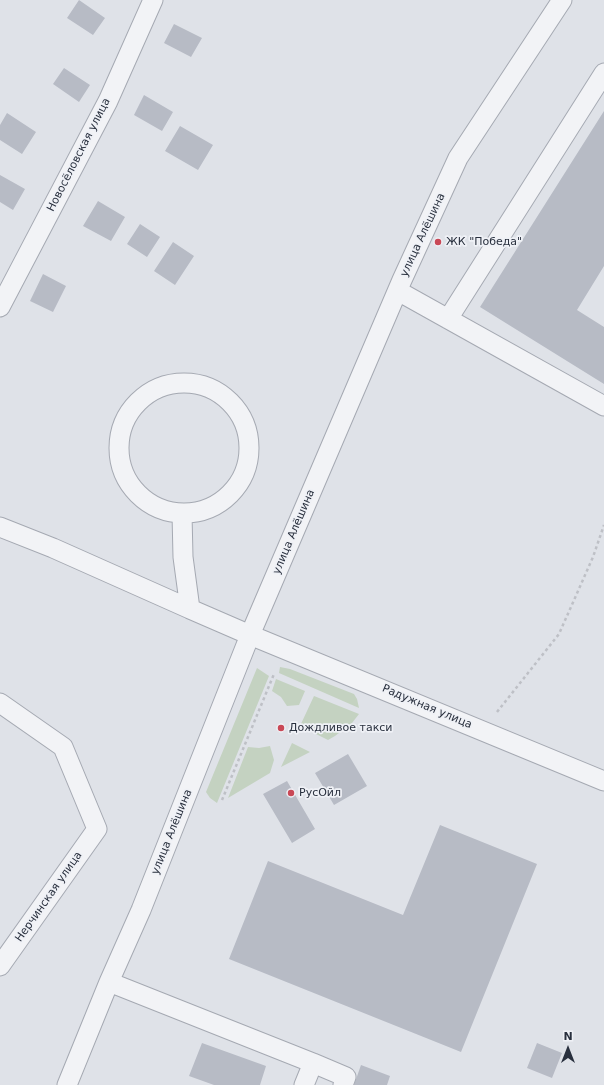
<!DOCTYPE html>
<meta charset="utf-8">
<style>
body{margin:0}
#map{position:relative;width:604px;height:1085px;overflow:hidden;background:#dfe2e8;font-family:"DejaVu Sans",sans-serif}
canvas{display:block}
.north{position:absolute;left:548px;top:1029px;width:40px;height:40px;-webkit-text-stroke:3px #eff1f6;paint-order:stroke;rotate:0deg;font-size:11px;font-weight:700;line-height:16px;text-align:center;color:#29303e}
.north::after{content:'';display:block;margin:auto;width:14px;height:18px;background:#29303e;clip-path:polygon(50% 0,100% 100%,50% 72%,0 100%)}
</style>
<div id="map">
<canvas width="604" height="1085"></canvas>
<div class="north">N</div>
</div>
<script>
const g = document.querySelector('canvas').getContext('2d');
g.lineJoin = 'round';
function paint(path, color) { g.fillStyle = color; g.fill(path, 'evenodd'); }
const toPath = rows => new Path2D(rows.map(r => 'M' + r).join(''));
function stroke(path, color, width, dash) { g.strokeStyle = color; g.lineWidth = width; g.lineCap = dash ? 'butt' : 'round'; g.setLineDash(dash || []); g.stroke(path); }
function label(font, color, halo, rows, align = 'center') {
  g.font = font + ' "DejaVu Sans",sans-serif'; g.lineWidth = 3.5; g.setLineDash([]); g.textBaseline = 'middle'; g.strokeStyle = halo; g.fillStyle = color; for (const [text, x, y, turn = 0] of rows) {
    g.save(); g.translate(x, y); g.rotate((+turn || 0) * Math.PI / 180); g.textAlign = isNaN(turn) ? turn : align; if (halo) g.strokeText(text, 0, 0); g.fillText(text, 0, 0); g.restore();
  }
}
const green = toPath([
 [280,667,290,669,354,694,357,699,359,708,279,673],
 [257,668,269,676,217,803,210,798,206,792],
 [276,679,305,691,299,705,287,706,281,697,272,691],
 [314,696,359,714,352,723,335,736,328,740,300,726],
 [292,743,310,752,281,767],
 [270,746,274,760,270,773,228,798,248,747,259,748]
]);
const building = toPath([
 [79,0,105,18,93,35,67,18],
 [174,24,202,38,191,57,164,43],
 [64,68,90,85,79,102,53,84],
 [144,95,173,112,162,131,134,115],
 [604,111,604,266,577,310,604,327,604,384,480,307],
 [7,113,36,132,22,154,0,140,0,125],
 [180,126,213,145,198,170,165,151],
 [0,175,25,189,13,210,0,202],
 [98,201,125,217,111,241,83,226],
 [140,224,160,237,147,257,127,244],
 [173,242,194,256,175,285,154,271],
 [43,274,66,286,53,312,30,301],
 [348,754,367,786,334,805,315,773],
 [287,781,315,829,292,843,263,794],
 [440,825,537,864,461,1052,229,959,268,861,403,915],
 [202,1043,266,1066,260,1085,214,1085,189,1076],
 [537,1043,562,1053,552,1078,527,1068],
 [361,1065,390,1076,387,1085,354,1085]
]);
const path = toPath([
 [497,712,559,634,593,557,604,525],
 [222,800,274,674]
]);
const minor = toPath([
 [398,291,604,406],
 [0,307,108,101,153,0],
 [448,319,604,73],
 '119 448a65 65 0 1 1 130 0a65 65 0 1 1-130 0Z',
 [182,514,183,557,190,609,250,635,604,781],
 [0,527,53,548,190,609],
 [0,703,63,747,97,829,0,966],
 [109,982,313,1063,304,1085],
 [313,1063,346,1077,343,1085],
 [67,1085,109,982,141,910,250,635,402,280,458,158,562,0]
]);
const markers = [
 [438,242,4,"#c94856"],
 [281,728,4,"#c94856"],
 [291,793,4,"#c94856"]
];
const streetNames = [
 ["Новосёловская улица",79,155,-63],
 ["улица Алёшина",423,235,-65],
 ["улица Алёшина",294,532,-67],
 ["Радужная улица",427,707,23],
 ["улица Алёшина",172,832,-68],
 ["Нерчинская улица",49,897,-55]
];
const poiNames = [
 ["ЖК \"Победа\"",446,242],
 ["Дождливое такси",289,728],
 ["РусОйл",299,793]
];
paint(green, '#c4d2c1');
paint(building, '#b7bbc5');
stroke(minor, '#a5a9b2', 21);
stroke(path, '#bec0c6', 2.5, [3, 3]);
stroke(minor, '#f2f3f6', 19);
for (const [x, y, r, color] of markers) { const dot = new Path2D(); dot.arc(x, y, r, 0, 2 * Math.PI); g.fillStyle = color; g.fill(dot); stroke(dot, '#eff1f6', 1.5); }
label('11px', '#29303e', '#eff1f6', streetNames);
label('11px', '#29303e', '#eff1f6', poiNames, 'left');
</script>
